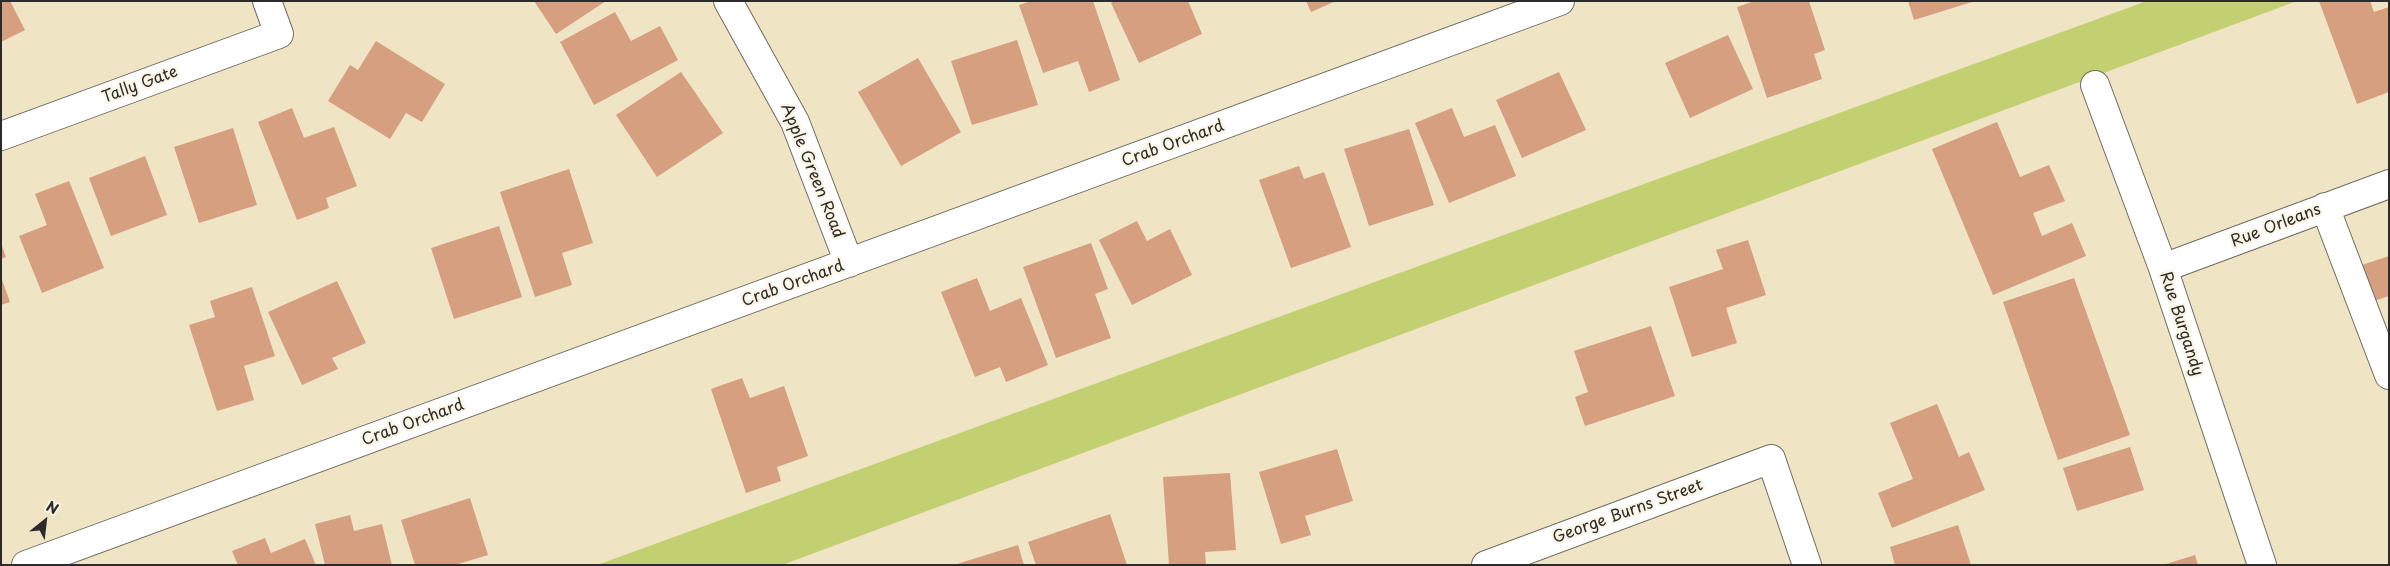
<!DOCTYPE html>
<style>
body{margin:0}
#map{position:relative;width:2390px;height:566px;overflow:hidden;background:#efe4c4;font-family:"Playpen Sans",sans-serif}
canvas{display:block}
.frame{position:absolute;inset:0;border:2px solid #2b2b2b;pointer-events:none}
.north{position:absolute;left:20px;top:496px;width:50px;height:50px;-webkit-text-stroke:4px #fcf5e5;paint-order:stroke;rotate:29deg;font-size:14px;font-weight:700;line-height:20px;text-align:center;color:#2b2b2b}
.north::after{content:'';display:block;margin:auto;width:18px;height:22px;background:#2b2b2b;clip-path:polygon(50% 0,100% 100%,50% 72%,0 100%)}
</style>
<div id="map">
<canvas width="2390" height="566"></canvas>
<div class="frame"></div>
<div class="north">N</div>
</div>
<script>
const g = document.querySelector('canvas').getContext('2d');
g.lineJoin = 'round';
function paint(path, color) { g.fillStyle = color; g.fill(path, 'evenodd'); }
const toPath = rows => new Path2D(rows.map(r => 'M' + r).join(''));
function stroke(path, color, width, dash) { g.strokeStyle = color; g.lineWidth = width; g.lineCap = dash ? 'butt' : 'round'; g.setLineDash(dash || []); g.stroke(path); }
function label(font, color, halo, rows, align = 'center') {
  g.font = font + ' "Playpen Sans",sans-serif'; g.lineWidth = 4.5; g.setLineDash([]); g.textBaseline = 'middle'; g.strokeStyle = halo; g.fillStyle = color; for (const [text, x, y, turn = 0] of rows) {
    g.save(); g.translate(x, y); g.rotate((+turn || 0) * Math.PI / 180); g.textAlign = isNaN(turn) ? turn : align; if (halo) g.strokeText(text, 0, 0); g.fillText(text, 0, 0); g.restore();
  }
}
const green = toPath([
 [2147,1,2297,1,782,565,597,565]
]);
const building = toPath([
 [1,1,10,1,25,30,1,42],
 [534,1,606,1,556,34],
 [1031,1,1093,1,1120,80,1089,92,1078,61,1043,73,1019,5],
 [1115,1,1188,1,1202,34,1139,63,1111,3],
 [1306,1,1336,1,1311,12],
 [1755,1,1809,1,1825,50,1814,54,1822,79,1767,98,1737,7],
 [1908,1,1972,1,1972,2,1914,20],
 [2319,1,2370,1,2374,12,2389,7,2389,92,2357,104],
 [615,12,631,41,660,26,678,60,594,105,560,42],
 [1728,35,1753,89,1690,118,1665,63],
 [1017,40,1038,105,972,125,951,61],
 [376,41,445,84,422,122,406,113,390,139,328,101,350,65,358,70],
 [918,58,961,132,901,166,858,92],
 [681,72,723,133,657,177,616,115],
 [1559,72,1586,130,1522,158,1496,100],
 [292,108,304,138,334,127,357,186,326,198,329,208,297,220,258,122],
 [1452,108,1464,137,1495,125,1516,176,1449,203,1415,123],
 [1997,122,2020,177,2049,165,2065,201,2033,213,2042,236,2072,223,2086,256,1993,295,1932,149],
 [233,128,257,205,199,223,174,147],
 [1409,129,1434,205,1369,226,1344,149],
 [145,156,167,215,111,236,89,178],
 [1299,166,1304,179,1324,172,1351,247,1291,268,1259,180],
 [569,169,593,243,562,253,572,285,535,297,500,192],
 [69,181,104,268,42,293,19,236,47,225,35,194],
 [1137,221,1147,241,1170,229,1192,275,1132,305,1099,240],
 [499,226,522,297,454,319,431,248],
 [1748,240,1766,295,1726,308,1737,343,1692,357,1669,287,1723,269,1716,250],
 [1,243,6,257,1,259],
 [1091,243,1108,289,1095,294,1111,338,1056,358,1023,267],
 [2389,256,2389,296,2371,302,2359,266],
 [1,277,10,302,1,305],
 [977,278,990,311,1021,298,1048,365,1006,382,1000,367,975,377,941,292],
 [2074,278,2130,435,2058,460,2003,302],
 [337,281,366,343,332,358,338,369,302,385,268,312],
 [252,287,275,356,244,366,254,400,217,411,189,325,215,317,210,301],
 [1651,326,1675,396,1585,426,1575,397,1588,392,1574,351],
 [742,378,750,398,784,386,808,456,777,467,781,481,746,493,711,389],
 [1937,404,1959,457,1969,452,1985,490,1892,528,1878,493,1913,479,1890,423],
 [2130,447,2144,490,2077,511,2063,468],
 [1337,449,1353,501,1305,516,1311,535,1281,544,1259,472],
 [1230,473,1236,550,1205,552,1206,565,1169,565,1163,477],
 [470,498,488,555,455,565,415,565,401,520],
 [1110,514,1127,565,1036,565,1028,542],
 [350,515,354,531,382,524,392,565,325,565,315,524],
 [1958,525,1971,565,1895,565,1890,547],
 [265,538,271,553,305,539,316,565,238,565,232,551],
 [1018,545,1024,565,957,565,957,564],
 [2195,555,2198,565,2166,565,2166,564]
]);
const minor = toPath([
 [728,1,795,122,849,263],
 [2095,85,2163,268,2262,565],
 [1,136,279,34,267,1],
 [2325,207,2389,375],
 [2163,268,2389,184],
 [26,565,1560,1],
 [1486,565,1771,459,1807,565]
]);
const streetNames = [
 ["Tally Gate",140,85,-20],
 ["Crab Orchard",1173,144,-20],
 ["Apple Green Road",812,171,68],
 ["Rue Orleans",2276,226,-21],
 ["Crab Orchard",793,284,-20],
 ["Rue Burgandy",2181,324,72],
 ["Crab Orchard",413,423,-20],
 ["George Burns Street",1628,512,-20]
];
paint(green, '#c3d072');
paint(building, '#d59f80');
stroke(minor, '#706c61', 30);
stroke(minor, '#fff', 28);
label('16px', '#2b2b2b', '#fcf5e5', streetNames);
</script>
